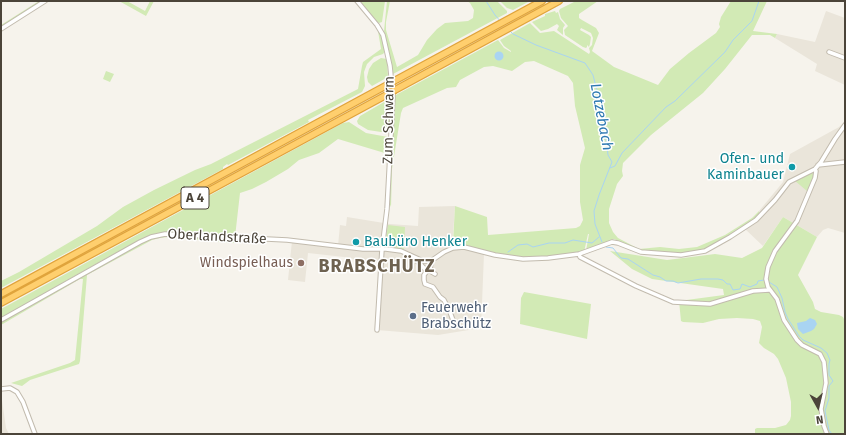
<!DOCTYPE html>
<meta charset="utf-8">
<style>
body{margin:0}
#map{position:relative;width:846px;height:435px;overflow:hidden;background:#f6f3ec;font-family:"Fira Sans",sans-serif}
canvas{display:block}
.frame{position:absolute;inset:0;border:2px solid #4b4439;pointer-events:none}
.north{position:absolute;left:798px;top:387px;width:40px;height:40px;-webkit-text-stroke:3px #fff;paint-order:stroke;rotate:172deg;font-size:11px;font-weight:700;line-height:16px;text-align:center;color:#4b4439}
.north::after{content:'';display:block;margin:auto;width:14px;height:18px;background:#4b4439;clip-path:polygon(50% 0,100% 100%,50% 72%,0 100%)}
</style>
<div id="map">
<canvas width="846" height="435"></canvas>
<div class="frame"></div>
<div class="north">N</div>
</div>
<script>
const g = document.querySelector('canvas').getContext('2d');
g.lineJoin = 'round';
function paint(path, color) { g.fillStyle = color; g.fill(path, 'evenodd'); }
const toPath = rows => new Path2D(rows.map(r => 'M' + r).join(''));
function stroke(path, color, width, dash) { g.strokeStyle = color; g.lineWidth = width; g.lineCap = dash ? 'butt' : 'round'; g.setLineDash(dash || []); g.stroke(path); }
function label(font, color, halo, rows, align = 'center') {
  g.font = font + ' "Fira Sans",sans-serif'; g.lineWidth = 3; g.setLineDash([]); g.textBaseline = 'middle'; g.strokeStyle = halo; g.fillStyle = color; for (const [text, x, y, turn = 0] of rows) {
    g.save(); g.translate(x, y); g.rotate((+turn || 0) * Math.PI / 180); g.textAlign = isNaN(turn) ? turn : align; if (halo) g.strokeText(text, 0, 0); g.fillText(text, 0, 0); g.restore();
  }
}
const residential = toPath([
 [826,11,845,18,845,85,815,71,817,64,775,38,777,34,815,42],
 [845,121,845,233,828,228,823,230,817,237,783,217,763,246,745,229,759,215,759,211,783,182,790,154,839,127],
 [455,206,452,250,464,248,484,254,481,328,438,335,377,330,381,262,359,260,344,257,308,253,305,282,288,280,292,241,338,246,340,225,346,226,347,217,390,224,418,226,419,207],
 [1,393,6,428,9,434,1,434]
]);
const green = toPath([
 [39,1,43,1,1,27,1,25],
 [119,1,127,1,145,11,150,1,154,1,146,16],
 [359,1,385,1,382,22,379,23,377,22],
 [387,1,390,1,386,22,386,30,397,67,418,55,427,40,437,29,445,23,468,21,473,18,474,10,470,3,467,1,497,1,507,11,507,13,393,74,384,31],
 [500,1,530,1,513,10,507,8],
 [576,1,598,1,579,14,579,18,582,20,596,28,599,33,592,51,614,67,658,85,670,69,689,53,716,33,720,27,719,24,721,17,731,1,767,1,753,31,777,34,775,38,770,35,752,35,725,69,703,93,651,135,623,163,622,171,623,176,617,184,609,209,609,223,613,232,618,238,639,249,660,247,679,249,697,247,725,235,752,218,759,211,759,215,755,219,729,236,703,250,680,254,641,251,614,239,586,251,589,234,588,234,584,252,562,255,523,258,494,254,465,246,465,242,453,243,455,206,487,217,488,235,576,228,580,226,583,220,580,202,580,165,585,148,575,106,573,83,568,76,534,61,525,62,512,71,493,66,484,67,460,80,456,87,447,88,403,108,401,113,392,169,391,207,389,202,390,168,394,115,394,96,498,40,504,48,511,52,511,51,504,46,500,40,530,23,540,33,554,31,589,54,590,52,589,48,592,45,593,38,591,33,581,28,580,30,589,35,591,37,590,44,589,47,587,45,587,47,586,48,583,47,565,35,564,30,568,26,561,18,559,11,560,9],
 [555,11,556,13,558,12,560,19,565,25,563,28,563,35,557,30,559,26,557,24,548,29,541,31,532,22,545,16,545,14],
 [378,31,381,34,386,50,383,54,374,57,367,64,364,72,365,86,362,92,308,120,309,122,228,165,227,164,223,167,223,169,1,288,1,281,19,272,97,226,123,207,154,190,195,170,211,164,358,89,362,66,363,62,381,49],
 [381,58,387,59,388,77,372,86,368,82,367,77,369,69,373,63],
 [106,71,114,74,110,82,103,79],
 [391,98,390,128,388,131,381,132,368,130,358,124,357,121,360,116],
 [349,122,366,133,388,137,389,139,388,154,338,139,319,153,299,160,288,169,266,182,252,189,240,193,235,237,172,232,165,232,150,235,103,260,1,318,1,309,343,123],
 [812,172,814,175,807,191,794,180,800,177,801,179,804,177,803,175],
 [783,217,817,237,798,275,813,302,815,309,821,312,839,315,843,317,845,321,845,434,755,434,755,429,757,428,775,428,786,425,790,420,791,416,791,402,786,378,778,359,774,354,764,348,759,343,762,327,760,321,753,319,737,318,719,319,703,323,683,322,681,321,679,301,724,295,723,289,652,279,632,269,610,251,667,260,715,254,742,258,762,248],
 [388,225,405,227,404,249,387,246,385,243],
 [171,235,235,240,235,243,168,237,160,238,152,240,87,275,80,361,79,364,30,380,22,386,11,383,70,363,75,360,83,279,80,279,1,325,1,322,79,277,147,240,161,236],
 [524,292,591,304,587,339,520,324,521,298]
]);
const water = toPath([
 '494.5 56a4.5 4.5 0 1 1 9 0a4.5 4.5 0 1 1-9 0Z',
 [810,318,815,320,817,324,814,329,811,331,803,334,798,329,797,323,806,321]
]);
const stream = toPath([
 [486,1,495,15,501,22],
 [510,31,513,34,536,45,585,63,593,75,603,114,608,155,612,162,599,195,594,211,595,224,602,242],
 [610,168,615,166,622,153,666,107,675,101,725,52,733,40,752,21,759,1],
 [606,247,613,248,621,258,628,259,653,275,660,277,666,281,673,281,678,283,701,279,718,279,723,280,727,284,730,284,733,290,740,289,742,284,750,287,757,284,758,281,764,280],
 [508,252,518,245,527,244,533,247,549,243,565,243,573,240,592,243,599,237],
 [769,282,777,287,782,298,785,312,788,319,799,336,803,340,821,348,827,353,830,360,829,364,829,375,833,381,829,386,829,398,825,411,829,430,832,434]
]);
const minor = toPath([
 [357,1,377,25,383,35,390,66,393,97,387,209,382,249,377,330],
 [1,29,45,1],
 [829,52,845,58],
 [818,165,845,162],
 [815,169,816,171,815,178,797,221,775,251,768,267,766,279,768,287,777,299,784,320,797,340,802,345,820,354,824,362,826,383,821,409,824,426,827,434],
 [579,254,580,257,609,272,636,286,673,302,710,304,753,291,769,290],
 [416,258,417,261,427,271,430,271,431,261],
 [431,261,444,252,453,248,464,247,495,255,523,259,548,258,579,254,612,242,618,243,641,252,681,255,705,251,730,237,756,220,775,200,789,182,815,169,821,162,835,139,845,125],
 [427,271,424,275,424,280,425,284,433,287,440,297,444,300,450,312,454,323],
 [430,271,435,274],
 [1,320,140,242,151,237,165,234,287,240,363,249,386,249,401,251,423,261,431,261],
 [1,389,10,388,17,392,23,402,35,434]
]);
const highway = toPath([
 [394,81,542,1],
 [395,90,559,1],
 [1,294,389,84],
 [1,303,390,93]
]);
const highwayBridge = toPath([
 [389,84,394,81],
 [390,93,395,90]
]);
const markers = [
 [792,167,4,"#0f9aa8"],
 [356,242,4,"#0f9aa8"],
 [301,263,4,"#8d6e63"],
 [413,316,4,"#5c6f8a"]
];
const shields = [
 [195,198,28]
];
const shieldNames = [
 ["A 4",195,198]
];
const streetNames = [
 ["Zum Schwarm",389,120,-89],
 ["Oberlandstraße",217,237,3]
];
const cultureNames = [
 ["Ofen- und",784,159],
 ["Kaminbauer",784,175],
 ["Baubüro Henker",364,242,"left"]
];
const educationNames = [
 ["Windspielhaus",293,263]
];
const serviceNames = [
 ["Feuerwehr",421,308],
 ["Brabschütz",421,324]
];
const waterNames = [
 ["Lotzebach",601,117,79]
];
const districtNames = [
 ["BRABSCHÜTZ",377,267]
];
paint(residential, '#eae5da');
paint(green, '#d2eab5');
paint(water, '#a9d4f2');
stroke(stream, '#a9d4f2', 1);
stroke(minor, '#c2bbae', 5.5);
stroke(highway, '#e0a43c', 8);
stroke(minor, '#fff', 3.5);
stroke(highway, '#ffcf6e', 5.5);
stroke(highwayBridge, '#e0a43c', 8, []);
stroke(highwayBridge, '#ffcf6e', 5.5);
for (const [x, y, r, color] of markers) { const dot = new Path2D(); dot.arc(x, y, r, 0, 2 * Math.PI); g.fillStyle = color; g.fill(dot); stroke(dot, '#fff', 1.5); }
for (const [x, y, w] of shields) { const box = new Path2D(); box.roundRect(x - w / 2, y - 11, w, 22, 3); g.fillStyle = '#fff'; g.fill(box); stroke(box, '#4b4439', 1); }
label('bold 13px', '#4b4439', null, shieldNames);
label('14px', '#4b4439', '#fff', streetNames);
label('14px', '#0d838f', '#fff', cultureNames, 'right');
label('14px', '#785e54', '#fff', educationNames, 'right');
label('14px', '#4e5e75', '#fff', serviceNames, 'left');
label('italic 15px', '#2e7ab2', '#fff', waterNames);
g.letterSpacing = '1px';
label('bold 18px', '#6e6250', '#fff', districtNames);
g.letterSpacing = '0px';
</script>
